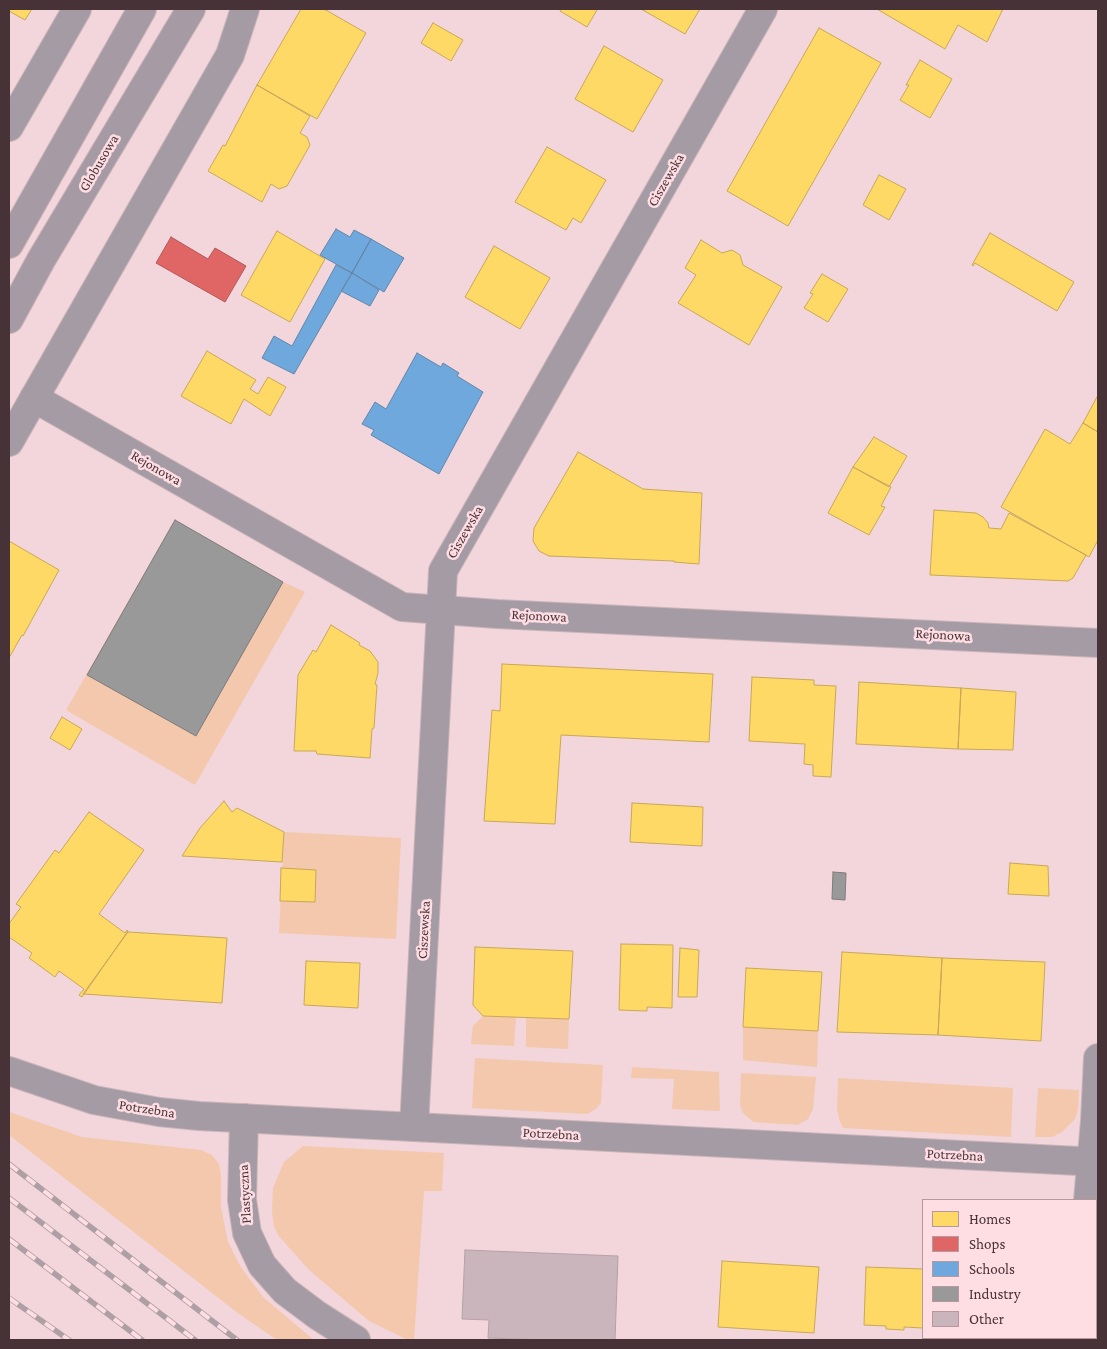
<!DOCTYPE html>
<style>
body{margin:0}
#map{position:relative;width:1107px;height:1349px;overflow:hidden;background:#f2d6db;font-family:"Crimson Pro",serif}
canvas{display:block}
.frame{position:absolute;inset:0;border:10px solid #473237;pointer-events:none}
.legend{position:absolute;left:922px;top:1199px;width:175px;height:140px;box-sizing:border-box;background:#fedde3;border:1px solid #b5999e;margin:0;padding:6px 9px;list-style:none;font-size:15px;color:#473237}
.legend li{display:flex;align-items:center;gap:10px;height:25px}
.legend b{width:25px;border:1px solid #b5999e}
</style>
<div id="map">
<canvas width="1107" height="1349"></canvas>
<div class="frame"></div>
<ul class="legend">
<li><b style="height:14px;background:#ffd966"></b>Homes</li>
<li><b style="height:14px;background:#e06666"></b>Shops</li>
<li><b style="height:14px;background:#6fa8dc"></b>Schools</li>
<li><b style="height:14px;background:#999"></b>Industry</li>
<li><b style="height:14px;background:#cab5bc"></b>Other</li>
</ul>
</div>
<script>
const g = document.querySelector('canvas').getContext('2d');
g.lineJoin = 'round';
function paint(path, color) { g.fillStyle = color; g.fill(path, 'evenodd'); }
const toPath = rows => new Path2D(rows.map(r => 'M' + r).join(''));
function stroke(path, color, width, dash) { g.strokeStyle = color; g.lineWidth = width; g.lineCap = dash ? 'butt' : 'round'; g.setLineDash(dash || []); g.stroke(path); }
function label(font, color, halo, rows, align = 'center') {
  g.font = font + ' "Crimson Pro",serif'; g.lineWidth = 5; g.setLineDash([]); g.textBaseline = 'middle'; g.strokeStyle = halo; g.fillStyle = color; for (const [text, x, y, turn = 0] of rows) {
    g.save(); g.translate(x, y); g.rotate((+turn || 0) * Math.PI / 180); g.textAlign = isNaN(turn) ? turn : align; if (halo) g.strokeText(text, 0, 0); g.fillText(text, 0, 0); g.restore();
  }
}
const green = toPath([
 [175,520,283,582,305,592,195,785,66,710],
 [284,832,401,838,396,939,279,933],
 [483,1016,516,1017,514,1046,471,1044,473,1026],
 [526,1017,569,1019,568,1049,526,1047],
 [743,1027,818,1031,817,1067,743,1060],
 [475,1058,603,1065,601,1103,596,1109,587,1114,472,1108],
 [632,1067,719,1072,720,1111,672,1109,674,1079,631,1078],
 [741,1073,816,1077,813,1109,808,1119,798,1125,753,1122,743,1113,740,1106],
 [838,1078,1013,1088,1011,1137,843,1128,839,1119,837,1109],
 [1038,1088,1079,1090,1078,1109,1075,1119,1062,1132,1052,1137,1035,1137],
 [9,1112,82,1137,201,1150,212,1155,219,1164,221,1176,221,1207,228,1242,240,1266,263,1297,314,1340,277,1340,239,1314,9,1135],
 [303,1146,444,1153,442,1191,424,1191,414,1340,408,1340,369,1321,308,1269,278,1235,274,1226,272,1212,273,1188,284,1162]
]);
const homes = toPath([
 [9,9,32,9,25,20,9,11,9,9],
 [301,9,324,9,366,33,317,119,257,85,301,9],
 [561,9,595,9,597,10,587,27,560,11,561,9],
 [641,9,700,9,685,34,641,9],
 [877,9,1003,9,987,42,958,25,945,49,877,9],
 [433,23,463,40,451,61,421,43,433,23],
 [819,28,881,63,788,226,727,191,819,28],
 [604,46,663,80,633,132,575,99,604,46],
 [920,60,952,79,930,118,900,100,909,85,906,85,920,60],
 [257,85,310,116,300,133,307,137,310,145,287,186,279,189,271,184,262,202,208,171,223,145,225,146,257,85],
 [547,147,606,180,581,223,573,218,566,230,515,202,547,147],
 [879,175,906,189,889,220,863,205,879,175],
 [277,231,325,259,290,322,241,295,277,231],
 [990,233,1074,282,1057,311,975,263,973,266,972,265,990,233],
 [701,240,722,253,732,250,740,255,743,265,782,287,749,345,678,303,696,275,685,268,701,240],
 [494,246,550,278,520,329,465,297,494,246],
 [822,274,848,289,828,322,804,308,813,294,810,293,822,274],
 [207,351,256,380,250,389,258,394,268,377,286,387,270,416,244,399,231,424,181,396,207,351],
 [1098,395,1098,432,1083,423,1098,395],
 [1083,423,1098,432,1098,540,1089,557,1001,507,1045,429,1070,444,1083,423],
 [874,437,907,456,889,487,853,467,874,437],
 [578,452,643,489,702,493,699,564,674,562,674,561,549,556,539,551,533,541,534,528,578,452],
 [853,467,891,487,881,506,885,507,869,535,828,513,853,467],
 [934,510,976,513,983,517,988,523,989,528,1001,529,1009,513,1086,555,1073,578,1068,581,930,575,934,510],
 [9,541,59,570,23,636,22,635,9,658,9,541],
 [331,625,360,643,359,645,370,651,378,662,378,673,375,684,377,685,374,728,372,729,370,758,317,754,316,751,294,751,298,675,313,650,316,652,331,625],
 [502,664,713,674,709,742,561,735,555,824,484,821,492,710,500,711,502,664],
 [752,677,814,680,814,685,836,686,831,777,813,776,813,765,804,764,805,744,749,741,752,677],
 [859,682,961,688,958,749,856,744,859,682],
 [961,688,1016,692,1013,750,958,749,961,688],
 [62,717,82,729,70,750,50,738,62,717],
 [224,801,232,812,237,808,284,832,282,862,182,856,200,828,224,801],
 [632,803,703,807,702,846,630,842,632,803],
 [89,812,144,850,99,914,125,933,127,930,128,931,82,997,79,995,84,989,59,971,55,977,29,958,32,953,9,937,9,924,21,907,16,904,55,850,59,853,89,812],
 [1010,863,1048,866,1049,896,1008,894,1010,863],
 [281,868,316,870,315,902,280,901,281,868],
 [128,932,227,938,222,1003,83,994,128,932],
 [621,944,673,945,672,1008,647,1007,647,1011,619,1010,621,944],
 [475,947,573,951,569,1019,483,1016,473,1005,475,947],
 [680,948,699,950,697,997,678,997,680,948],
 [842,952,942,958,938,1035,837,1032,842,952],
 [942,958,1045,962,1041,1041,938,1035,942,958],
 [306,961,360,963,358,1008,304,1005,306,961],
 [746,968,822,972,818,1031,743,1027,746,968],
 [722,1261,819,1267,814,1333,718,1327,722,1261],
 [866,1267,923,1269,923,1328,904,1327,904,1330,886,1329,886,1326,864,1325,866,1267],
 [962,1338,1024,1338,1024,1340,962,1340,962,1338]
]);
const shops = toPath([
 [171,237,208,259,215,248,246,266,225,302,156,263,171,237]
]);
const schools = toPath([
 [336,229,350,237,354,230,371,239,352,273,320,255,336,229],
 [371,239,404,258,384,292,352,273,371,239],
 [336,265,352,273,294,374,262,358,274,336,292,346,336,265],
 [352,273,379,290,370,306,341,291,352,273],
 [417,353,441,367,443,363,459,373,457,376,483,392,439,474,371,435,374,430,362,424,375,402,386,409,417,353]
]);
const industry = toPath([
 [175,520,283,582,196,736,87,675,175,520],
 [833,872,846,873,845,900,832,899,833,872]
]);
const building = toPath([
 [465,1250,618,1256,615,1340,545,1340,488,1338,489,1320,462,1319,465,1250]
]);
const minor = toPath([
 [34,398,402,607,497,614,1098,643],
 [244,1118,242,1200,247,1233,262,1265,285,1291,317,1315,356,1340],
 [414,1127,443,571,763,9],
 [1088,1200,1095,1121,1098,1058],
 [1080,1340,1080,1338]
]);
const tertiary = toPath([
 [9,127,77,9],
 [9,442,230,55,245,9],
 [9,1071,94,1100,159,1112,199,1116,1098,1162]
]);
const secondary = toPath([
 [9,244,142,9],
 [9,319,41,260,191,9]
]);
const rail = toPath([
 [9,1164,237,1340],
 [9,1198,195,1340],
 [9,1239,142,1340],
 [9,1298,69,1340]
]);
const streetNames = [
 ["Globusowa",99,163,-59],
 ["Ciszewska",666,180,-60],
 ["Rejonowa",156,468,30],
 ["Ciszewska",465,532,-60],
 ["Rejonowa",539,616,3],
 ["Rejonowa",943,635,3],
 ["Ciszewska",424,930,-87],
 ["Potrzebna",147,1109,9],
 ["Potrzebna",551,1134,3],
 ["Potrzebna",955,1155,3],
 ["Plastyczna",245,1194,-93]
];
paint(green, '#f3c8ad');
paint(homes, '#ffd966');
stroke(homes, '#c8a758', 1);
paint(shops, '#e06666');
stroke(shops, '#b25658', 1);
paint(schools, '#6fa8dc');
stroke(schools, '#6385aa', 1);
paint(industry, '#999');
stroke(industry, '#807a7c', 1);
paint(building, '#cab5bc');
stroke(building, '#b5a1a7', 1);
stroke(minor, '#cab4b8', 30);
stroke(tertiary, '#cab4b8', 30);
stroke(secondary, '#cab4b8', 30);
stroke(minor, '#a49ba5', 28);
stroke(tertiary, '#a49ba5', 28);
stroke(secondary, '#a69aa5', 28);
stroke(rail, '#ad9fa4', 5.5);
stroke(rail, '#fedde3', 4, [11]);
label('14px', '#473237', '#fedde3', streetNames);
</script>
